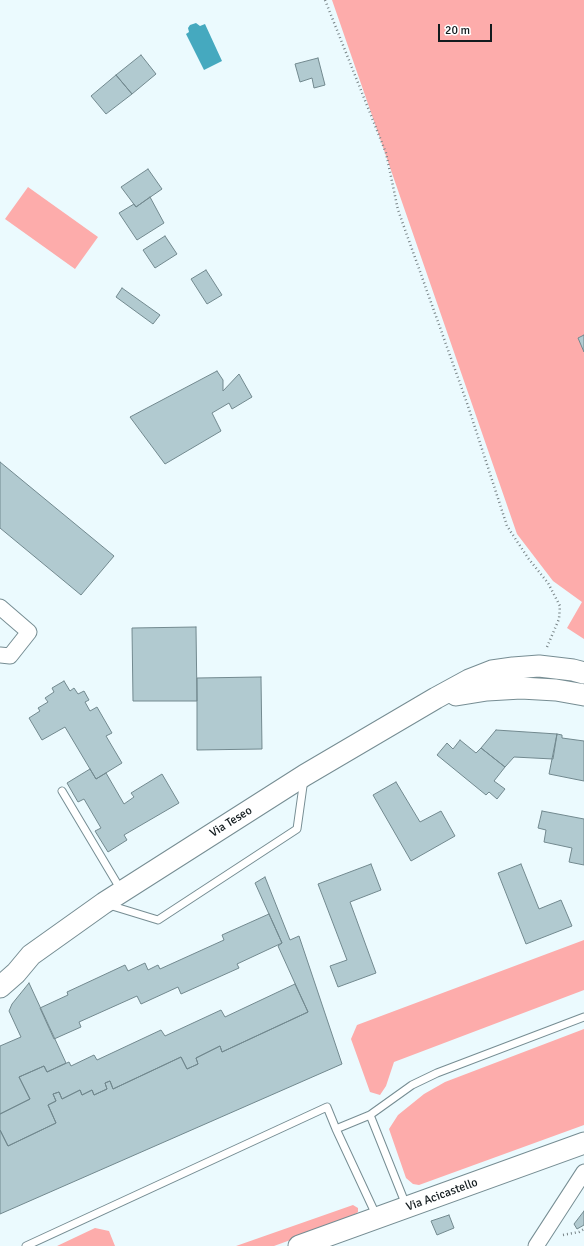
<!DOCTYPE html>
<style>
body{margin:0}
#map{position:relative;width:584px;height:1246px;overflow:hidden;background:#ebfafe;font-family:Signika,sans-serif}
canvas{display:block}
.scale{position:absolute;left:438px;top:24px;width:54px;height:18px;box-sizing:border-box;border:2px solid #121b1e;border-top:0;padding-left:5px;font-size:12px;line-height:14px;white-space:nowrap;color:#121b1e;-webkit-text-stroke:3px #fff;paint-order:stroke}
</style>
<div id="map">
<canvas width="584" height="1246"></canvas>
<div class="scale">20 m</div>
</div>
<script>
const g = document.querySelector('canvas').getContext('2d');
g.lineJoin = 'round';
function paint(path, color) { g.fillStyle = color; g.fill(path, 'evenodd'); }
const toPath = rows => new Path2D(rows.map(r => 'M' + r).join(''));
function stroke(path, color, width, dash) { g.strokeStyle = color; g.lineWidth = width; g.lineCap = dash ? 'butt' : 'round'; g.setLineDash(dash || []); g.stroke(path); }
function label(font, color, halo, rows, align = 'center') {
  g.font = font + ' Signika,sans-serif'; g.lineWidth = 3.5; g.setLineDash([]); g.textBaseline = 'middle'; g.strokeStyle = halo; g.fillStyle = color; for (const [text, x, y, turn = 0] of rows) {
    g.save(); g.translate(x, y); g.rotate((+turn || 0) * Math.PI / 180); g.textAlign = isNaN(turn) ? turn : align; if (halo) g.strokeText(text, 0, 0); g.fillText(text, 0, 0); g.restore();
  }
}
const green = toPath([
 [332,0,584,0,584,639,567,628,582,602,553,581,517,534],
 [28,187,98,237,75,269,5,219],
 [584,940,584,990,394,1062,386,1086,380,1095,370,1092,351,1039,357,1025],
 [584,1029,584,1125,419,1185,413,1184,406,1178,389,1129,398,1115,424,1094,445,1082],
 [353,1205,358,1208,358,1212,348,1219,274,1246,236,1246],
 [95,1228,109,1231,115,1246,57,1246]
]);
const water = toPath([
 [196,23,200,26,205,24,222,61,204,70,186,34,189,32,188,28,190,25]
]);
const building = toPath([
 [141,55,156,74,132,94,116,75,141,55],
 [318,58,325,85,314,88,312,78,300,82,295,64,318,58],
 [116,75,132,94,106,114,91,96,116,75],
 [148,169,162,189,136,207,121,187,148,169],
 [150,197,164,223,137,240,119,213,134,204,136,207,150,197],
 [165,236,177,254,155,268,143,250,165,236],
 [206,270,222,295,207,304,191,279,206,270],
 [122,288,160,315,153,324,116,297,122,288],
 [584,335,584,352,578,338,584,335],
 [217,371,223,380,223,391,239,374,252,397,232,409,229,403,212,413,221,431,165,464,130,417,217,371],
 [0,462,114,556,81,595,0,528,0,462],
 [196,627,197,701,133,701,132,628,196,627],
 [261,677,262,749,197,750,197,678,261,677],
 [64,681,70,691,74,688,78,694,84,691,89,700,85,702,90,711,97,707,112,733,106,736,122,763,96,779,65,727,42,740,29,718,40,711,38,708,48,702,45,698,54,692,52,688,64,681],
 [496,730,557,734,553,759,514,757,505,767,481,748,496,730],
 [557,734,562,735,562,738,584,741,584,781,549,774,557,734],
 [460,740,476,753,481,748,505,767,494,781,505,789,497,799,489,792,486,795,437,755,447,743,453,749,460,740],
 [90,769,96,779,106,773,124,804,134,797,131,793,162,774,179,803,124,835,127,840,108,852,95,831,101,828,84,799,78,802,67,783,90,769],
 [396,782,420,822,441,811,455,836,411,861,373,795,396,782],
 [542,811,584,819,584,865,569,862,572,848,544,842,546,830,538,828,542,811],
 [371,864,381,890,350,902,376,973,338,987,330,966,347,960,318,884,371,864],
 [521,864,539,909,561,900,572,926,526,944,498,873,521,864],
 [265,877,290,940,299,936,342,1064,0,1214,0,1130,8,1146,56,1123,48,1105,56,1101,53,1094,59,1092,62,1099,80,1090,82,1095,92,1090,94,1095,107,1089,105,1083,110,1081,113,1089,181,1057,187,1069,198,1064,196,1058,220,1046,222,1052,308,1012,278,946,282,943,255,883,265,877],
 [269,914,282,943,237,964,239,968,181,994,178,987,141,1004,137,996,79,1022,81,1027,54,1039,40,1008,68,995,67,992,125,965,128,971,145,963,148,970,158,965,160,969,224,940,222,935,269,914],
 [29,983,66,1063,47,1072,44,1066,19,1077,30,1099,0,1114,0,1046,21,1037,9,1011,12,1004,29,983],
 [295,984,308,1012,222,1052,220,1046,196,1058,198,1064,187,1069,181,1057,113,1089,110,1081,105,1083,107,1089,94,1095,92,1090,82,1095,80,1090,62,1099,59,1092,53,1094,56,1101,48,1105,56,1123,8,1146,0,1130,0,1114,30,1099,19,1077,44,1066,47,1072,69,1062,71,1066,94,1055,97,1060,161,1030,165,1036,221,1010,225,1017,295,984],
 [584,1211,584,1225,577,1229,574,1224,584,1211],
 [449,1215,454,1228,437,1235,431,1221,449,1215]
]);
const path = toPath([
 [325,0,386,153,398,210,467,403,507,526,528,558,548,583,560,606,559,619,547,647],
 [563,1235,579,1232,584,1229]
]);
const lane = toPath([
 [62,791,121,890],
 [109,905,158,920,297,829,304,779],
 [370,1115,406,1205],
 [336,1129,370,1115,412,1085,437,1073,584,1017],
 [26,1246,327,1107,336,1129,377,1217]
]);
const street = toPath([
 [0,607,29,632,10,656,0,655],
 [536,1246,584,1172]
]);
const secondary = toPath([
 [456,695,487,690,521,688,556,690,584,695],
 [0,987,16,973,31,955,104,903,305,775,436,698,469,680,492,671,513,668,539,666,573,670,584,673],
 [299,1246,584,1143]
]);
const streetNames = [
 ["Via Teseo",231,822,-32],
 ["Via Acicastello",442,1195,-20]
];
paint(green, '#fdacab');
paint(water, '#45a9bf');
paint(building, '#b1cad0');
stroke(building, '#72898f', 1);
stroke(lane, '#768d93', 9);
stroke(street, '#768d93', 17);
stroke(secondary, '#768d93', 23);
stroke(path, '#788487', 2.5, [1, 3]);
stroke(lane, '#fff', 7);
stroke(street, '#fff', 15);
stroke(secondary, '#fff', 21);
label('12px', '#121b1e', '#fff', streetNames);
</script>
